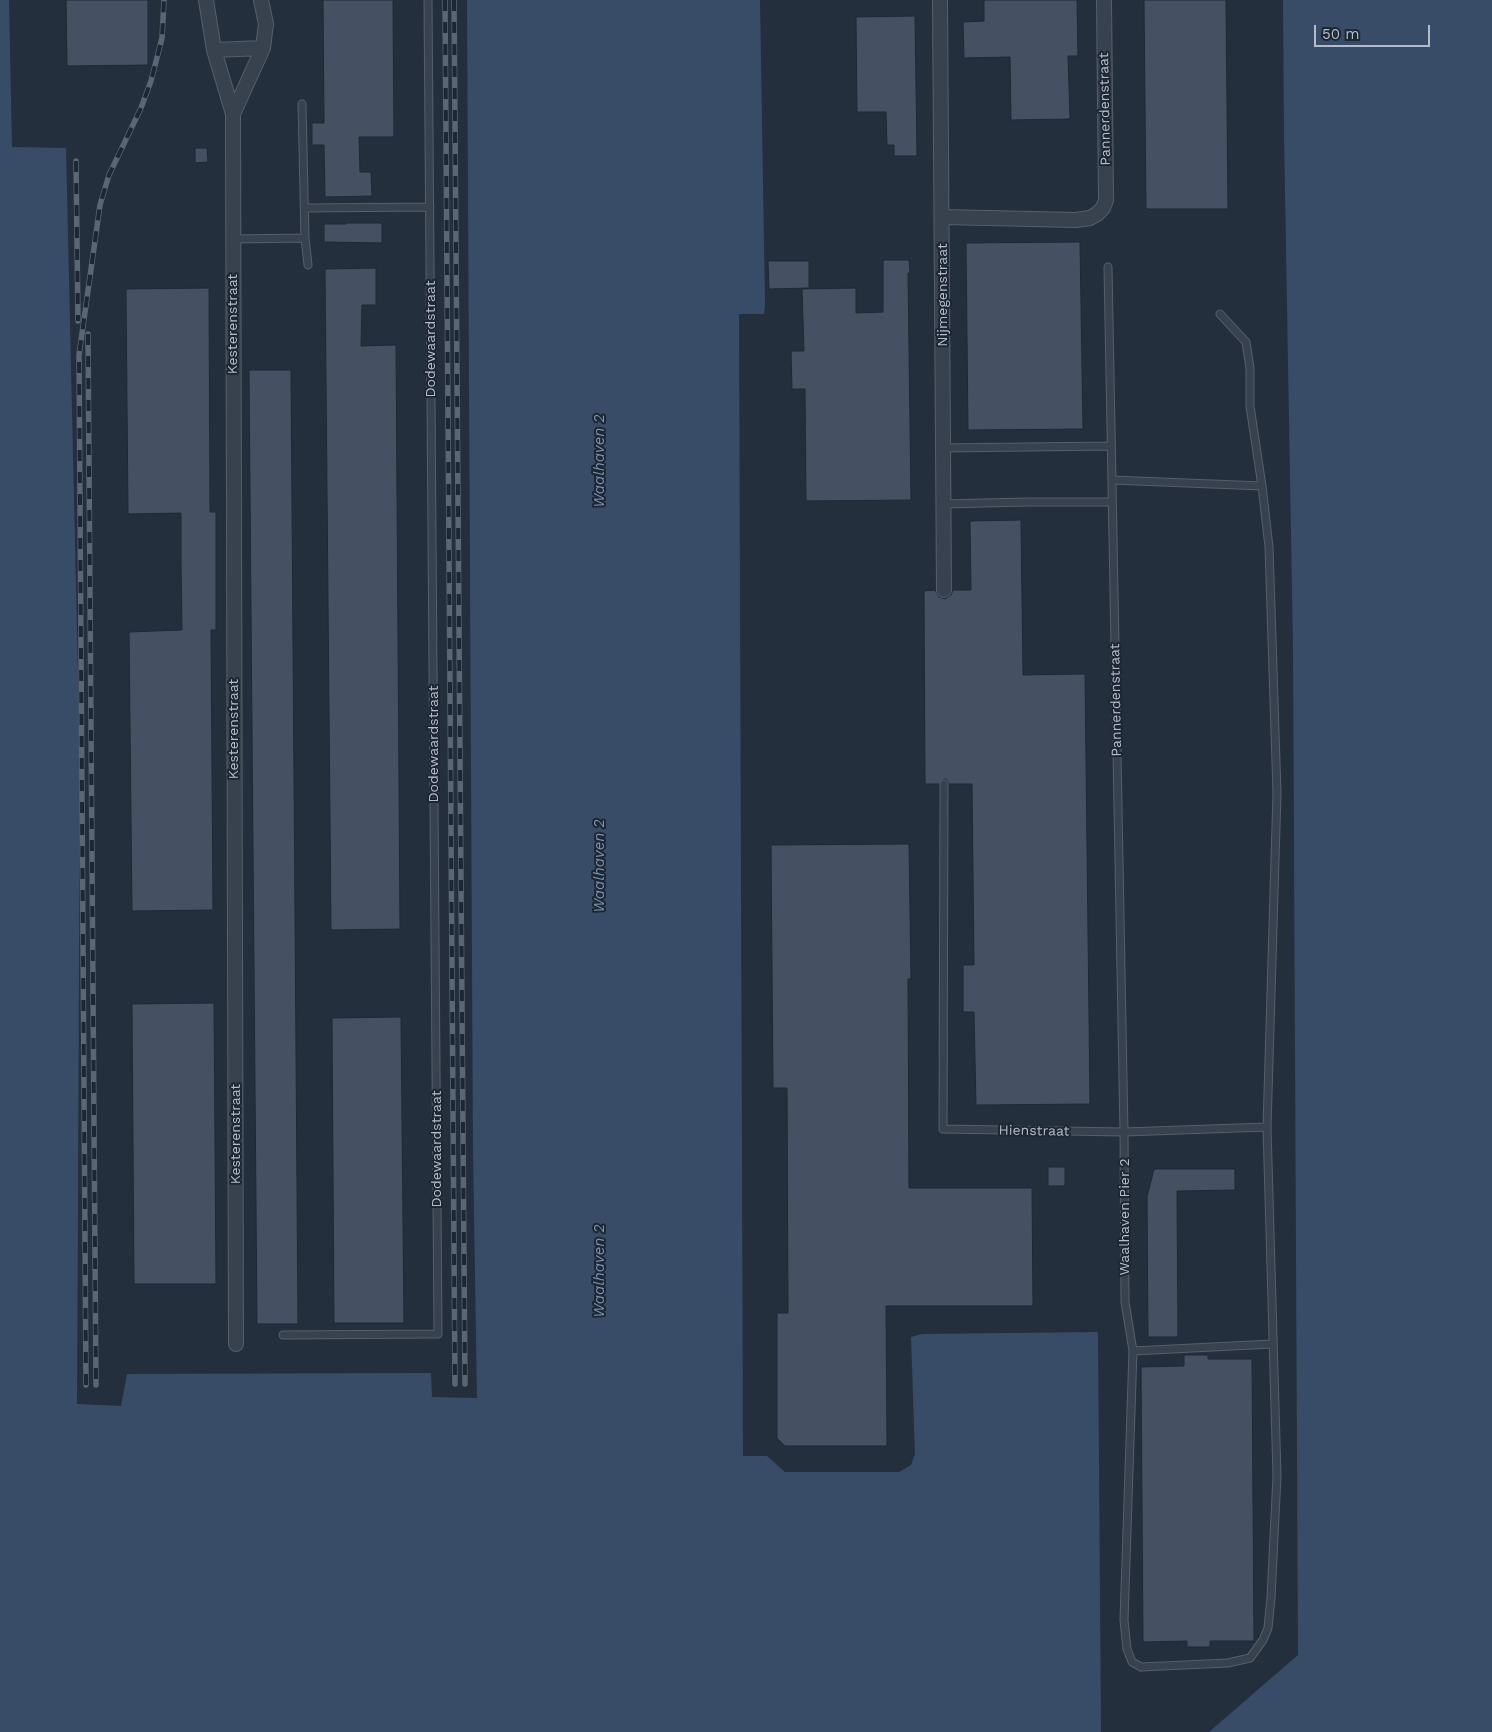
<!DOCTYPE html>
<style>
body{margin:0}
#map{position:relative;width:1492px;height:1732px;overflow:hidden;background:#242f3e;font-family:"Work Sans",sans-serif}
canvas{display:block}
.scale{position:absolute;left:1314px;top:25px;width:116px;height:22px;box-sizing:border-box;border:2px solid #b4bcc9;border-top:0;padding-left:6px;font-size:15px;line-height:18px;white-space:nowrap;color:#b4bcc9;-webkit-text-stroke:4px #1d2633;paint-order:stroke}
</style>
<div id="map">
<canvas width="1492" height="1732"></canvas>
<div class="scale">50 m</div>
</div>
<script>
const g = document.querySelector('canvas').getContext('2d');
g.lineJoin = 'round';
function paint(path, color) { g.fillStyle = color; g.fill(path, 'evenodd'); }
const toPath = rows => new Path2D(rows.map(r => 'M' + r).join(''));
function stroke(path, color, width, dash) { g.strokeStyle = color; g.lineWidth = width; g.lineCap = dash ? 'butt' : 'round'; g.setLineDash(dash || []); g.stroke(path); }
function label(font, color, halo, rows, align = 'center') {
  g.font = font + ' "Work Sans",sans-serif'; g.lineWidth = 4; g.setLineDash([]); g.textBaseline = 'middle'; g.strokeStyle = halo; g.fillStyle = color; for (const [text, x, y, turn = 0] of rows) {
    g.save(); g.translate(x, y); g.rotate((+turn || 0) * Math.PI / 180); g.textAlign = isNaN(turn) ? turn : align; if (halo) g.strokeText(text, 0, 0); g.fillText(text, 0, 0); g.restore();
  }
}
const water = toPath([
 [0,0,9,0,12,147,66,148,80,762,77,1404,121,1406,127,1374,431,1373,432,1397,477,1398,473,1150,467,0,760,0,765,305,764,314,739,314,743,1456,767,1456,785,1472,899,1472,911,1465,915,1454,911,1337,922,1334,1098,1332,1101,1732,0,1732],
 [1283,0,1492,0,1492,1732,1209,1732,1298,1655,1293,647,1284,134]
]);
const building = toPath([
 [66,0,148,0,148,65,67,66,66,0],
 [323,0,393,0,394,137,359,137,360,172,371,172,372,196,325,197,324,145,312,145,312,123,324,123,323,0],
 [984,0,1077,0,1078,56,1068,56,1070,119,1011,120,1010,57,964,58,963,22,984,21,984,0],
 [1144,0,1226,0,1228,209,1146,209,1144,0],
 [915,16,917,156,894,156,894,145,887,145,886,112,857,112,856,17,915,16],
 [195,148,207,148,208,162,195,163,195,148],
 [346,223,382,223,382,243,324,242,324,224,346,224,346,223],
 [1080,242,1083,429,968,430,966,243,1080,242],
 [885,260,909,260,910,273,908,273,911,500,806,501,805,389,792,389,791,351,804,351,802,289,856,288,856,313,883,312,883,261,885,260],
 [768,261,809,261,809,288,769,289,768,261],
 [376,268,376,305,362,305,361,346,396,345,400,929,331,930,325,269,376,268],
 [209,288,210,512,216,512,216,630,211,630,213,910,132,911,129,632,182,630,181,560,181,513,128,514,126,289,209,288],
 [249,370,291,370,298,1324,257,1324,249,370],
 [1021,520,1023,675,1085,674,1090,1104,976,1105,974,1012,963,1012,963,965,974,965,972,784,949,784,947,780,944,779,939,784,925,784,924,591,935,590,939,597,945,599,951,595,953,590,971,590,970,521,1021,520],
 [909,844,911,979,908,979,909,1188,1032,1188,1033,1306,886,1306,887,1446,785,1446,777,1438,777,1313,788,1313,787,1088,773,1088,771,845,909,844],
 [214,1003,216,1284,134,1284,132,1004,214,1003],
 [401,1017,404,1323,334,1323,332,1018,401,1017],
 [1048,1167,1065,1167,1065,1186,1048,1186,1048,1167],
 [1154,1169,1235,1169,1235,1190,1177,1191,1178,1337,1148,1337,1147,1197,1154,1169],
 [1184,1355,1208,1355,1208,1359,1252,1359,1254,1641,1210,1641,1210,1647,1187,1647,1187,1641,1143,1642,1141,1367,1184,1366,1184,1355]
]);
const service = toPath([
 [305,208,430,207],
 [305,238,308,265],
 [233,239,305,238,302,104],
 [1108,267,1124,1132,1125,1302,1133,1351,1124,1620,1127,1649,1132,1662,1141,1667,1228,1663,1250,1658,1263,1640,1268,1628,1271,1598,1277,1476,1267,1127,1277,793,1269,547,1262,486,1250,406,1250,368,1246,342,1220,314],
 [943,448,1111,446],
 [1112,480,1262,486],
 [944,504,1026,502,1112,502],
 [944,784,943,1129,1124,1132,1267,1127],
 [283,1335,438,1334,428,0],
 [1133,1351,1272,1344]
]);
const minor = toPath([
 [206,0,214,50,233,114,236,1344],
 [940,0,944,590],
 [214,50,263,48],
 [233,114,263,48,266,24,261,0],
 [942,217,1076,220,1090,218,1097,214,1103,208,1106,200,1104,0]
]);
const rail = toPath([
 [445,0,455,1384],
 [454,0,465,1384],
 [76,161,78,321],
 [88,334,96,1385],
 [86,1385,79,355,100,205,109,175,141,108,151,81,162,38,164,0]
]);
const streetNames = [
 ["Pannerdenstraat",1105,109,-91],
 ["Nijmegenstraat",943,295,-90],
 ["Kesterenstraat",233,324,-90],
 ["Dodewaardstraat",431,339,-90],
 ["Pannerdenstraat",1116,700,-91],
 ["Kesterenstraat",234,729,-90],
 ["Dodewaardstraat",434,744,-90],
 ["Hienstraat",1034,1131,1],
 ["Kesterenstraat",236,1134,-90],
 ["Dodewaardstraat",437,1149,-90],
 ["Waalhaven Pier 2",1125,1217,-90]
];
const waterNames = [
 ["Waalhaven 2",600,461,-90],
 ["Waalhaven 2",600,866,-90],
 ["Waalhaven 2",600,1271,-90]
];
paint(water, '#394c67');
paint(building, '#455162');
stroke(building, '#1f2835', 1);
stroke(service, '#565f6c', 9);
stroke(minor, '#565f6c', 16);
stroke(service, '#38414e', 7);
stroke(minor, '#38414e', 14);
stroke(rail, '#5a6575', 5.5);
stroke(rail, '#1d2633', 4, [11]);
label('14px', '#b4bcc9', '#1d2633', streetNames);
label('italic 15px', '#7c92b1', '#1d2633', waterNames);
</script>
